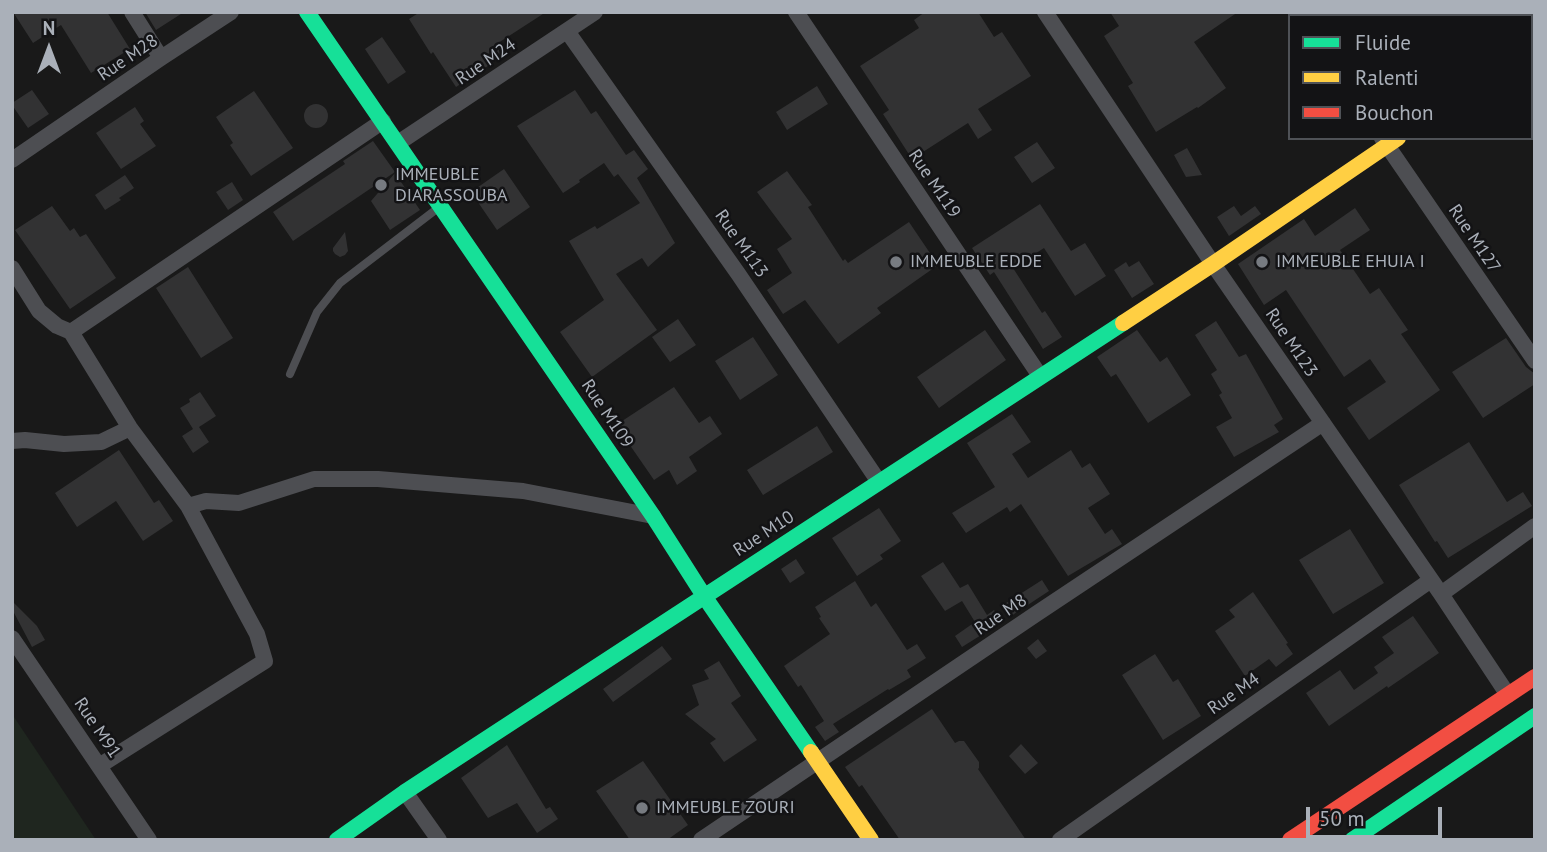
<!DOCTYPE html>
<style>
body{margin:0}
#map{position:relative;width:1547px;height:852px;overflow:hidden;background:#191919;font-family:"PT Sans",sans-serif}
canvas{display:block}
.frame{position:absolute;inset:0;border:14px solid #aab0b9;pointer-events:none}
.legend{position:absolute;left:1288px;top:14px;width:245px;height:126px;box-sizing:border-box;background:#131315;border:2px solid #4f5257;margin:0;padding:9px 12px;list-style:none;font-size:21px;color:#aab0b9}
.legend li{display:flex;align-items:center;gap:14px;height:35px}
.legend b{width:35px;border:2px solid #4f5257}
.north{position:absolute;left:14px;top:14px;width:70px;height:70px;-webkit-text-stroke:5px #131315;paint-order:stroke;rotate:0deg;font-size:19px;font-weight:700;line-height:28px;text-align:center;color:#aab0b9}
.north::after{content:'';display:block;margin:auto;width:24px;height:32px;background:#aab0b9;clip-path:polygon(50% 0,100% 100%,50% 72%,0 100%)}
.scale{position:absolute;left:1306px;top:807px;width:136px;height:32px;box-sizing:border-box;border:4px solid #aab0b9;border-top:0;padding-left:9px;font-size:21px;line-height:24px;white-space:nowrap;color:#aab0b9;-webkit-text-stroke:5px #131315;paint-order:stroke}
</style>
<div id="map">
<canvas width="1547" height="852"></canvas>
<div class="frame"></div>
<ul class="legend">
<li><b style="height:9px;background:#16e098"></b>Fluide</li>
<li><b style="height:9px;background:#ffcf43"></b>Ralenti</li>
<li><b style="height:9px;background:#f24e42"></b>Bouchon</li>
</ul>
<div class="north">N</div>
<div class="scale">50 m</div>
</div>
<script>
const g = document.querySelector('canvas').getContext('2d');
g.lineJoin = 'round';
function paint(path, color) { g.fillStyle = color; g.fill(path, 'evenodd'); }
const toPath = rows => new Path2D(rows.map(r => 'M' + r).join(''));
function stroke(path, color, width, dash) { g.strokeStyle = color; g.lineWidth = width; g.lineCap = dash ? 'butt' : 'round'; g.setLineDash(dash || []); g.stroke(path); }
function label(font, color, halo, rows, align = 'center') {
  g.font = font + ' "PT Sans",sans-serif'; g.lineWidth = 5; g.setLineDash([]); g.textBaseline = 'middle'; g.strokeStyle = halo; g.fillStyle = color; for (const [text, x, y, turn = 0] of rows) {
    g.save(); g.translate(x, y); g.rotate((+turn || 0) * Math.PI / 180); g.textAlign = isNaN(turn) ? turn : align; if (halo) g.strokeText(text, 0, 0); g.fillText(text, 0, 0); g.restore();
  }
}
const green = toPath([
 [12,714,96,840,12,840]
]);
const building = toPath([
 [13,12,107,12,130,49,91,73,61,25,33,43],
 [145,12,184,12,156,30],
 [420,12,546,12,495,45,503,56,456,87,433,52,431,54,409,19],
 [925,12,978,12,994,37,1002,32,1031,76,978,109,992,130,978,139,968,123,912,159,883,114,889,110,860,66,919,28,914,20],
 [1110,12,1238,12,1194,42,1226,88,1198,108,1197,107,1156,132,1128,86,1133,83,1104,36,1119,26],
 [382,37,406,72,388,84,365,49],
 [817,86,828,104,787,130,776,112],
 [32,90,49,114,28,128,12,105,12,103],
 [575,90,591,114,596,111,626,155,634,150,648,169,637,178,675,243,648,267,642,258,616,274,657,330,592,377,560,332,604,300,569,241,595,226,597,229,640,203,618,174,614,177,604,163,579,180,580,182,563,193,517,126],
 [254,91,293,148,251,176,230,145,233,143,216,117],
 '304 116a12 12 0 1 1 24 0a12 12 0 1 1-24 0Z',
 [135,107,144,121,140,124,156,146,121,169,96,133],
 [373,141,395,172,293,241,273,212,345,164,343,161],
 [1037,142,1055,168,1032,183,1014,157],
 [1187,148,1202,175,1186,177,1174,155],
 [504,169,530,207,497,230,471,192],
 [787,171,812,205,808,207,843,261,845,259,848,263,909,222,938,265,877,308,881,313,838,344,805,300,783,314,767,290,792,273,777,249,792,239,757,192],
 [395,173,420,210,390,230,371,201],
 [125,175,134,188,119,198,121,200,105,210,95,195],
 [232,182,243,200,228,210,216,192],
 [1040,204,1071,251,1085,243,1106,276,1075,296,1044,248,1013,268,1042,313,1045,311,1062,337,1043,349,994,272,990,275,972,248],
 [52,206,70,231,74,228,80,237,86,234,116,278,70,309,15,230],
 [1234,206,1241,216,1255,206,1261,214,1229,236,1217,217],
 [1355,208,1370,230,1340,250,1370,294,1379,288,1408,330,1401,334,1440,390,1369,440,1347,408,1386,382,1370,359,1344,377,1286,290,1264,305,1238,264,1304,219,1315,236],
 [345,232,348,251,345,255,340,257,335,254,333,251,333,248],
 [1139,261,1154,284,1132,298,1114,270,1126,262,1129,267],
 [188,267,233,338,201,358,156,288],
 [678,319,696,345,670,362,652,337],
 [1216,321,1239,357,1246,354,1283,419,1274,425,1279,432,1234,457,1216,427,1232,418,1219,395,1222,393,1211,374,1217,370,1195,335],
 [985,330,1006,360,939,408,917,377],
 [1137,330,1160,362,1167,357,1191,395,1148,423,1116,374,1111,377,1097,357],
 [753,337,778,375,740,400,715,361],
 [1506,338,1526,367,1535,374,1535,384,1483,418,1452,372],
 [674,387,699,423,710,416,722,434,689,457,697,471,677,485,669,470,654,480,616,425],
 [200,392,216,416,199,427,209,442,193,453,182,436,193,429,180,408,190,402,189,399],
 [1012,414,1031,442,1012,454,1028,478,1071,450,1082,468,1090,463,1110,494,1088,508,1105,534,1112,529,1122,544,1068,576,1021,504,1010,512,1007,507,966,533,952,513,995,487,967,443],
 [817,426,833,452,763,495,747,470],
 [1469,442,1507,502,1523,492,1532,506,1448,558,1437,541,1435,542,1399,485],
 [119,450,154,503,159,500,173,521,143,541,116,501,77,527,55,493],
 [879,508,901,541,880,555,883,559,857,576,832,538],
 [1350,529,1384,583,1333,614,1299,560],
 [796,559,805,573,790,583,781,569],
 [943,562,960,588,968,584,987,615,994,610,1002,622,962,647,955,636,975,622,962,601,945,611,921,576],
 [1042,580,1049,591,1011,616,1003,605],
 [855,581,871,607,876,603,907,650,917,644,926,658,907,670,911,677,889,690,888,689,833,724,839,732,825,741,815,727,824,721,801,685,798,687,784,666,830,634,819,618,821,617,815,607],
 [1253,592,1288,643,1286,644,1293,654,1276,667,1269,659,1245,676,1215,631,1235,617,1229,610],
 [12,601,37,626,45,640,32,647,12,609],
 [1413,616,1439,653,1388,688,1387,686,1329,726,1306,693,1340,670,1354,690,1378,673,1374,667,1394,653,1382,637],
 [1038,639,1047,651,1036,659,1027,648],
 [662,646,672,659,613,702,603,689],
 [1155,654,1173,682,1178,679,1201,716,1163,740,1122,675],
 [719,661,741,696,731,703,757,740,724,762,710,743,716,739,685,714,699,705,692,685,709,679,704,670],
 [932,709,955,743,959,741,964,741,979,762,979,768,978,769,1026,840,900,840,862,785,859,787,845,767],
 [1021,744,1038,763,1025,774,1009,756],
 [507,745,546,809,550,807,558,819,537,833,517,803,488,818,461,778],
 [643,761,688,825,667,840,630,840,596,791]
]);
const lane = toPath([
 [290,374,317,312,340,283,438,208]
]);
const street = toPath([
 [132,12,161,58],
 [796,12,1040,376],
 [1045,12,1213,264,1441,594,1508,695],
 [1301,12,1303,16],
 [1509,12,1511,16],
 [567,31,739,275,879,482],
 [1531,46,1535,52],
 [1382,138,1535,361],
 [398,143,595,12],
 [12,160,161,58,231,12],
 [12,268,39,311,57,326,71,332,383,121],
 [71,332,130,428,188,506,206,501,239,503,314,479,378,479,523,491,653,516],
 [12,441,25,440,64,444,101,442,130,428],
 [1441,594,1535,526],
 [12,638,149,840],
 [99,766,265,661,257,634,188,506],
 [405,792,439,840],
 [701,840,1036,614,1323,423],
 [1060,840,1431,580]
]);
const fast = toPath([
 [307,12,653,516,704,596,811,752],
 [337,840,405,792,1123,323],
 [1352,840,1535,716]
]);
const slow = toPath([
 [1123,323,1213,264,1398,138],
 [811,752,871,840]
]);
const jam = toPath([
 [1290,840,1535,677]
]);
const markers = [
 [381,185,7,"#777b81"],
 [896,262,7,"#777b81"],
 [1262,262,7,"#777b81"],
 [642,808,7,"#777b81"]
];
const streetNames = [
 ["Rue M28",128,58,-34],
 ["Rue M24",486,62,-34],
 ["Rue M119",934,184,56],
 ["Rue M127",1474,239,56],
 ["Rue M113",741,244,55],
 ["Rue M123",1291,343,56],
 ["Rue M109",607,414,56],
 ["Rue M10",764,534,-33],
 ["Rue M8",1001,615,-34],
 ["Rue M4",1234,694,-35],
 ["Rue M91",97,728,56]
];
const poiNames = [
 ["IMMEUBLE",395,175],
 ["DIARASSOUBA",395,196],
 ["IMMEUBLE EDDE",910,262],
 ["IMMEUBLE EHUIA I",1276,262],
 ["IMMEUBLE ZOURI",656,808]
];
paint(green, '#1f261f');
paint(building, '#323233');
stroke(lane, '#4d4e52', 8);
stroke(street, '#4d4e52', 16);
stroke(fast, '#16e098', 16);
stroke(slow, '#ffcf43', 16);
stroke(jam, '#f24e42', 16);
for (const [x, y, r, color] of markers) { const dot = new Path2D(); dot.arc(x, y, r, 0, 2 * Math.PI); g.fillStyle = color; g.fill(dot); stroke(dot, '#131315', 2.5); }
label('18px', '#aab0b9', '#131315', streetNames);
label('18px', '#aab0b9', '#131315', poiNames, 'left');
</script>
